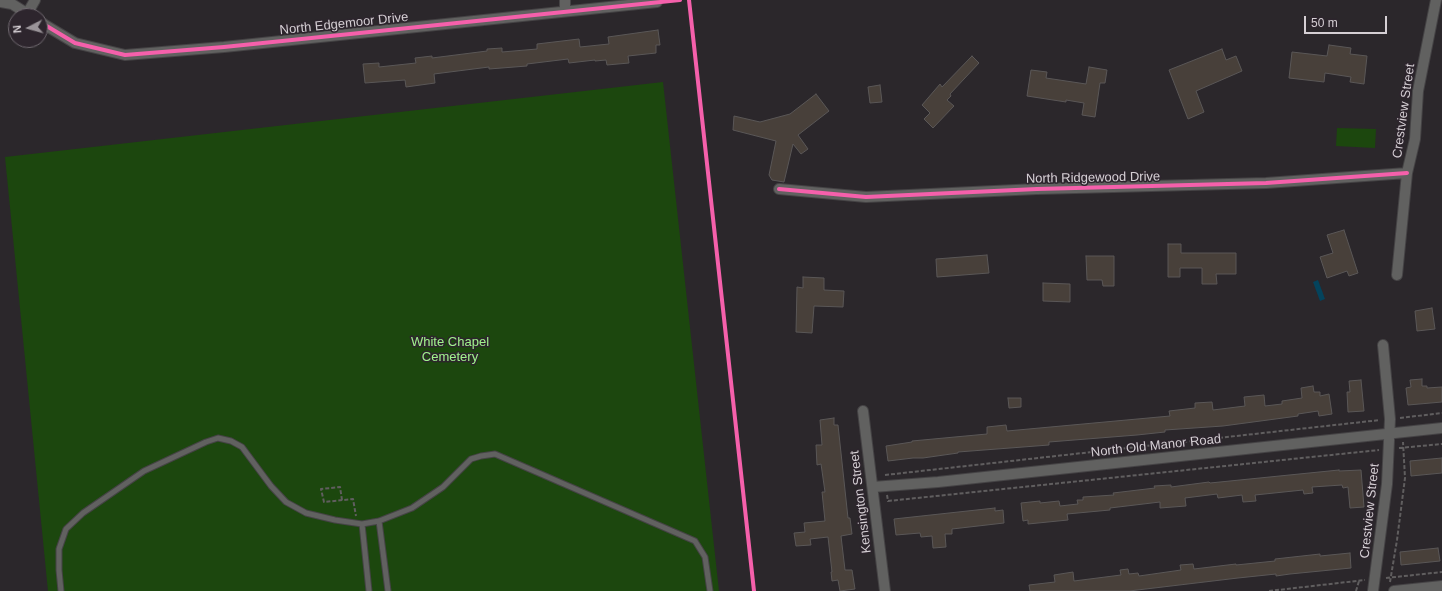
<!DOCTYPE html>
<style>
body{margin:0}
#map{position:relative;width:1442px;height:591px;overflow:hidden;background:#2b272b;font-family:Arial,sans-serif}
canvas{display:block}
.north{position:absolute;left:8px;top:8px;width:40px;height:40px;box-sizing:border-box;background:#2d252d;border:1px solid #706970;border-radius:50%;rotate:264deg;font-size:11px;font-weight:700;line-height:16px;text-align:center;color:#d5cfd4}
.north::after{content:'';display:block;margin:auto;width:14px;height:18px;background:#9a9499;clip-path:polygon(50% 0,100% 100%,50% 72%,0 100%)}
.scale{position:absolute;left:1304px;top:16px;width:83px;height:18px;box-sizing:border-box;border:2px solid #d5cfd4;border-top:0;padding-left:5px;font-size:12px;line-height:14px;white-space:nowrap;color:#d5cfd4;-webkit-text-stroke:3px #2d252d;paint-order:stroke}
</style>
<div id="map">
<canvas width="1442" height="591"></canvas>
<div class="north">N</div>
<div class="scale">50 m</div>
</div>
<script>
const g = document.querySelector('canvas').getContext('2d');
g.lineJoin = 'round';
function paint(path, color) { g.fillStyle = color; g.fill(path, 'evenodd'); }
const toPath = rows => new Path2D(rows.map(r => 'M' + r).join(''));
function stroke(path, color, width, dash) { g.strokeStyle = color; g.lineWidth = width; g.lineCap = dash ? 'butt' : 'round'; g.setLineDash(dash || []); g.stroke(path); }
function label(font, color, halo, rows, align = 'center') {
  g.font = font + ' Arial,sans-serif'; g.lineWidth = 3; g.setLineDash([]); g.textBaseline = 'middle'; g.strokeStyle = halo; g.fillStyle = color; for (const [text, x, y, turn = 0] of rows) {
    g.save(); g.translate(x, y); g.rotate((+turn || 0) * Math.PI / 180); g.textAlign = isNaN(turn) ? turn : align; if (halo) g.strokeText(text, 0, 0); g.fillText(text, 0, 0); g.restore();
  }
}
const green = toPath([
 [663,82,719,591,48,591,5,157],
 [1337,128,1376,129,1375,148,1336,146]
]);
const water = toPath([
 [1318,280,1325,299,1320,301,1313,282]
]);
const building = toPath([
 [658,30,660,45,656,45,656,53,628,56,629,63,607,65,606,60,595,61,595,60,569,63,568,59,527,64,527,66,489,69,489,67,434,74,435,83,406,87,405,80,365,83,363,64,379,63,379,67,416,63,415,58,432,56,432,58,487,51,487,49,502,48,502,52,537,49,537,44,579,39,580,47,609,44,608,37,658,30],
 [1329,45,1351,48,1350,54,1367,56,1364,84,1350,82,1351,77,1325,73,1324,82,1289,78,1292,52,1327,56,1329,45],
 [1222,49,1226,60,1236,56,1242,71,1196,91,1204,112,1188,119,1169,70,1222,49],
 [972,56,979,63,950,94,951,96,947,100,954,106,933,128,924,119,930,113,922,105,940,84,942,87,972,56],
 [1089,67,1107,70,1105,83,1100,83,1095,117,1082,115,1084,103,1066,100,1066,102,1027,96,1031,70,1047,72,1046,78,1086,84,1089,67],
 [880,85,882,102,870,103,868,87,880,85],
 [816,94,829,111,798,135,808,149,801,154,793,144,784,182,772,180,769,175,776,141,733,130,734,116,760,122,790,114,816,94],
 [1344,230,1358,273,1349,276,1347,271,1327,278,1320,257,1333,253,1327,235,1344,230],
 [1168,244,1181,244,1181,253,1236,253,1236,274,1216,274,1217,284,1202,284,1202,268,1180,268,1180,277,1168,277,1168,244],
 [987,255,989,273,937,277,936,259,987,255],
 [1086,256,1114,256,1114,286,1103,286,1102,280,1087,280,1086,256],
 [803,277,824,278,824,290,844,291,843,307,814,306,812,333,796,332,797,287,803,288,803,277],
 [1043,283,1070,284,1070,302,1043,301,1043,283],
 [1432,308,1435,329,1417,331,1415,311,1432,308],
 [1422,379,1422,386,1427,386,1427,388,1442,387,1442,402,1408,405,1406,388,1411,387,1410,380,1422,379],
 [1361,380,1364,411,1348,412,1347,392,1350,392,1349,381,1361,380],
 [1313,386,1314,392,1320,392,1320,396,1329,394,1332,414,1319,416,1318,411,1298,414,1298,416,1223,426,1165,430,1165,432,1137,435,1049,442,1049,445,958,452,958,453,923,458,913,458,888,461,886,446,912,442,912,441,987,434,987,427,1006,425,1007,431,1170,416,1169,411,1195,408,1195,403,1212,402,1213,410,1245,406,1244,397,1264,395,1265,406,1282,404,1282,401,1302,398,1301,388,1313,386],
 [1008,398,1021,398,1021,407,1009,408,1008,398],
 [834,418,834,425,838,425,848,518,850,518,852,534,841,536,845,570,852,570,855,589,840,591,838,580,832,581,831,572,832,572,828,537,810,539,811,545,796,546,794,533,805,532,804,523,825,521,822,492,825,492,821,464,817,465,816,445,822,445,820,420,834,418],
 [1442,458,1442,473,1411,476,1410,461,1442,458],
 [1339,470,1339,471,1361,470,1364,507,1350,508,1348,487,1343,488,1342,485,1312,487,1313,493,1304,494,1303,490,1255,495,1256,501,1243,502,1242,495,1218,498,1217,494,1185,498,1186,506,1160,508,1160,502,1110,508,1110,510,1067,514,1068,520,1028,524,1028,520,1023,521,1021,503,1040,501,1040,503,1059,501,1060,506,1078,504,1077,500,1083,500,1083,497,1114,495,1113,493,1155,488,1154,486,1171,485,1171,487,1209,482,1210,483,1339,470],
 [995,508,995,511,1003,510,1004,523,952,529,952,534,945,534,946,547,933,548,932,536,921,537,920,533,896,535,894,519,995,508],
 [1438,548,1440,561,1401,565,1400,552,1438,548],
 [1350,553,1351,568,1290,574,1276,576,1276,574,1238,578,1129,591,1030,591,1029,585,1055,582,1054,575,1073,572,1074,581,1121,575,1120,570,1128,569,1129,574,1138,573,1139,576,1181,570,1180,565,1193,564,1194,569,1236,564,1236,565,1275,561,1275,559,1320,554,1320,556,1350,553]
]);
const path = toPath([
 [1400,418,1442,413],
 [1399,448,1442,444],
 [885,475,1380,420],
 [887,495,888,501,1379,450],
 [342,500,340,487,321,489,324,502,353,499,356,516],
 [1386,578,1442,572],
 [1390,582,1397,540,1405,478,1403,442],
 [1269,591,1365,580],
 [1356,591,1359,581]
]);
const lane = toPath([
 [379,521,388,591],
 [362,524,369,591],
 [61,591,59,570,59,549,66,529,83,513,144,471,206,442,218,438,231,441,242,447,271,486,286,502,306,513,335,520,362,524,379,521,412,508,443,487,471,459,481,456,495,454,695,541,705,557,710,591]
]);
const street = toPath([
 [0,2,12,4,31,16],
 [565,11,565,0],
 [27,14,35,0],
 [40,22,75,43,125,55,224,47,657,2],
 [779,189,866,197,1037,189,1266,183,1407,173],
 [1397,275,1407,173,1415,139,1418,91,1436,0],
 [863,411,885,591],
 [873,487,938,482,1442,428],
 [1373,591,1387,484,1390,419,1383,345],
 [1394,591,1442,586]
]);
const cycleway = toPath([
 [689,0,754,591],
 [40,22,75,43,125,55,224,47,680,0],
 [779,189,866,197,1037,189,1266,183,1407,173]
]);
const streetNames = [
 ["North Edgemoor Drive",344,24,-6],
 ["Crestview Street",1404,111,-82],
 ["North Ridgewood Drive",1093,178,-1],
 ["North Old Manor Road",1156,446,-6],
 ["Kensington Street",861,502,-97],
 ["Crestview Street",1370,511,-84]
];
const parkNames = [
 ["White Chapel",450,342],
 ["Cemetery",450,357]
];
paint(green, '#1c470e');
paint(water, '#04435c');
paint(building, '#48403a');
stroke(building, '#5a5757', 1);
stroke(lane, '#454345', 7);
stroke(street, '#454345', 12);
stroke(path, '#605e5f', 2, [4, 2]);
stroke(lane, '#616160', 5);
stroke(street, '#616160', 10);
stroke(cycleway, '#f560ab', 4);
label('13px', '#d5cfd4', '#2d252d', streetNames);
label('13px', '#a0f28c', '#2d252d', parkNames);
</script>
